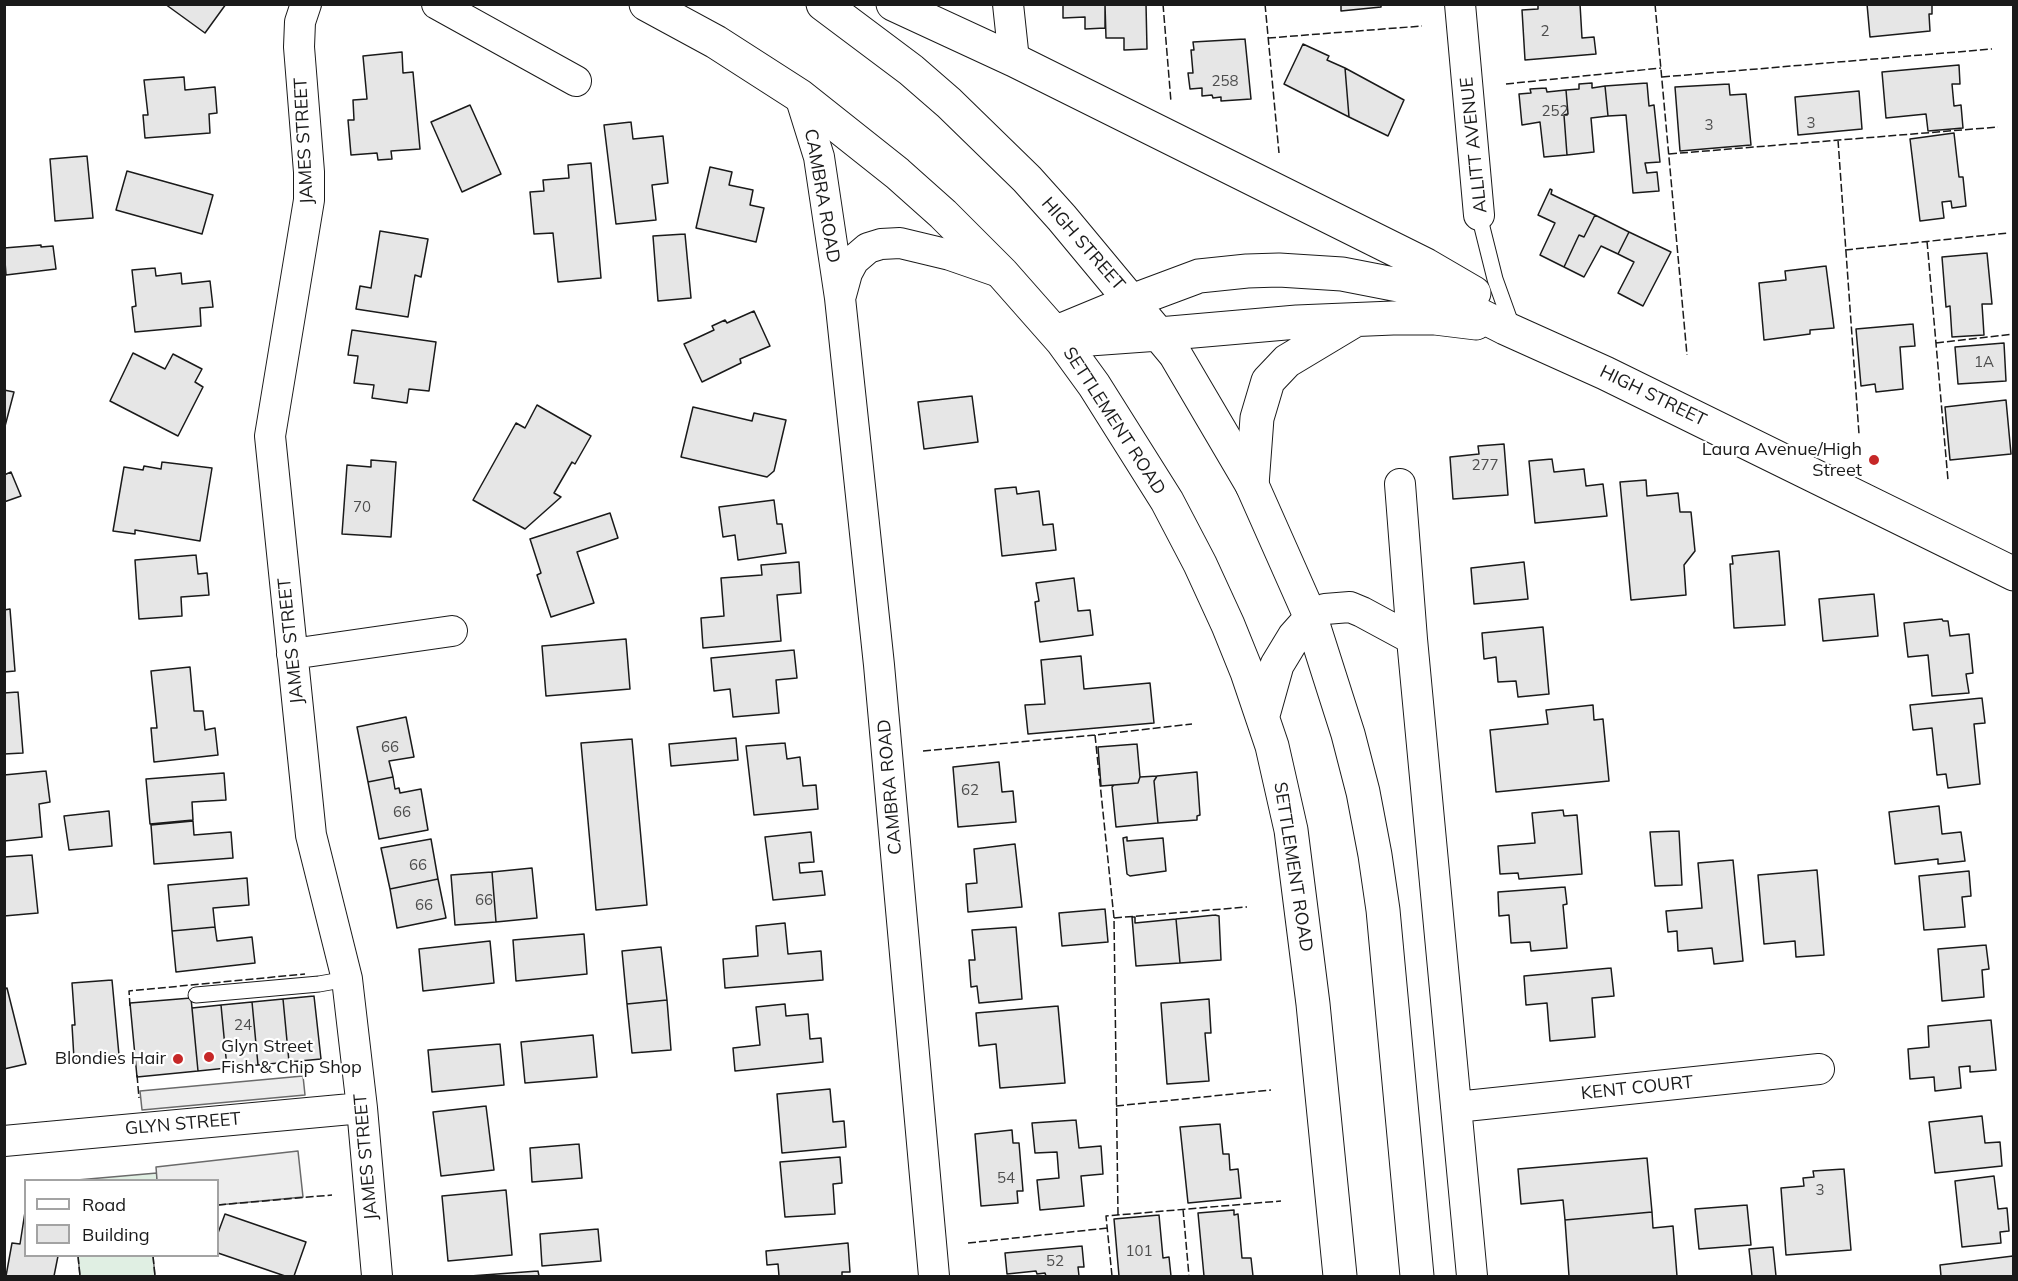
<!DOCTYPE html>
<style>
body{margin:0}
#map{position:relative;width:2018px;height:1281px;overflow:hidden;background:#fff;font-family:Mulish,sans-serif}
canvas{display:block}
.frame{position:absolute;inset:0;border:6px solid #1a1a1a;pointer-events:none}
.legend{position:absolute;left:24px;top:1179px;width:195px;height:78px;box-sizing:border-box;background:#fff;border:2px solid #a3a3a3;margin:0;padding:8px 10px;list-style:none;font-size:18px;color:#1a1a1a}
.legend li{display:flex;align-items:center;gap:12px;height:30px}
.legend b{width:30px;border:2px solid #a3a3a3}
</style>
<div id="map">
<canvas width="2018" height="1281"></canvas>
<div class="frame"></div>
<ul class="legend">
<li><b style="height:8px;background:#fff"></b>Road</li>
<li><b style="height:16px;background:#e6e6e6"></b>Building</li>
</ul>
</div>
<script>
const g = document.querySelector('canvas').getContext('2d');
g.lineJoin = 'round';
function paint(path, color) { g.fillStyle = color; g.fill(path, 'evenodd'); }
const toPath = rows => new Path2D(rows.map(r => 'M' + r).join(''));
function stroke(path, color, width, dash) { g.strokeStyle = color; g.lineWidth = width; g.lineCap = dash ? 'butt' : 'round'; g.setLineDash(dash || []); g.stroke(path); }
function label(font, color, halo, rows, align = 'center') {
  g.font = font + ' Mulish,sans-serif'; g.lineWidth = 4.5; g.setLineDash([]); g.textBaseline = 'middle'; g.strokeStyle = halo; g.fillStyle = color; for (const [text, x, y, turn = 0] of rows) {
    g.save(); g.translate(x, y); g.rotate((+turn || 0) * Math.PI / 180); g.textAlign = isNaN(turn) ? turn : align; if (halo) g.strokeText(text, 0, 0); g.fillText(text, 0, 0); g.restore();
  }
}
const green = toPath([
 [157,1173,157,1180,77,1180,157,1173],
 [78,1256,153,1256,155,1276,80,1276,78,1256]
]);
const parking = toPath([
 [303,1076,305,1095,142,1110,140,1091,303,1076],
 [298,1151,303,1197,218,1205,218,1180,157,1180,156,1167,298,1151]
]);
const building = toPath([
 [165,4,226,4,205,33,165,4],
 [1063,4,1105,4,1105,28,1085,29,1085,17,1063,18,1063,4],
 [1105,4,1146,4,1147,49,1124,50,1124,38,1106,38,1105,4],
 [1341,4,1381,4,1381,7,1341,11,1341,4],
 [1538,4,1580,4,1582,38,1594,37,1596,54,1525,60,1522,10,1538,9,1538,4],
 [1867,4,1932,4,1932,14,1929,14,1930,31,1870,37,1867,4],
 [1245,39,1251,99,1221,101,1221,97,1213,98,1212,95,1202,96,1202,88,1190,89,1188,73,1193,73,1191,50,1194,50,1193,42,1245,39],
 [1303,44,1329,56,1327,60,1345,68,1349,117,1284,84,1303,44],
 [402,52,403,73,413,72,420,149,391,151,392,159,378,160,377,153,351,155,348,120,354,120,353,100,367,99,363,56,402,52],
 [1959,65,1960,84,1952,84,1954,106,1961,105,1963,128,1928,131,1926,114,1886,118,1882,72,1959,65],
 [1345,68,1404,100,1388,136,1349,117,1345,68],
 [184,77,185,90,215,87,217,113,209,114,210,133,145,138,143,115,148,115,144,80,184,77],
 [1592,83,1592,88,1605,86,1608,116,1591,118,1594,152,1567,155,1564,115,1568,114,1566,90,1579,89,1579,84,1592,83],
 [1647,83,1649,106,1654,105,1660,162,1645,163,1647,173,1657,172,1659,191,1633,193,1626,115,1608,116,1605,86,1647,83],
 [1729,84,1730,95,1746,94,1751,145,1680,151,1675,87,1729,84],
 [1546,88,1547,92,1566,90,1568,114,1564,115,1567,155,1544,157,1540,122,1522,125,1519,94,1531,93,1530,89,1546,88],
 [1859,91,1862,129,1798,135,1795,97,1859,91],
 [470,105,501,174,462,192,431,122,470,105],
 [631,122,633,139,663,136,668,183,652,185,656,220,616,224,604,125,631,122],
 [1954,133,1959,177,1963,177,1966,206,1952,208,1951,201,1942,202,1944,218,1920,221,1910,139,1954,133],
 [87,156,93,218,55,221,50,159,87,156],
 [591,163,601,278,558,282,553,233,534,234,530,192,544,191,543,180,569,178,568,165,591,163],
 [710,167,732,172,729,185,753,190,750,205,764,208,756,242,696,228,710,167],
 [127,171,213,195,202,234,116,210,127,171],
 [1550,189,1552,190,1551,194,1595,215,1584,237,1579,235,1564,267,1540,255,1555,223,1538,215,1550,189],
 [1595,215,1629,232,1618,254,1601,246,1584,277,1564,267,1579,235,1584,237,1595,215],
 [380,231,428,239,421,277,415,275,408,317,356,309,360,286,371,288,380,231],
 [1629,232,1671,252,1643,306,1618,293,1634,262,1618,254,1629,232],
 [685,234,691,298,658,301,653,236,685,234],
 [41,245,41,247,53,246,56,269,6,275,4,248,41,245],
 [1987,253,1992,304,1982,304,1984,335,1952,337,1950,306,1946,307,1942,257,1987,253],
 [1826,266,1834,328,1810,330,1810,334,1764,340,1759,283,1786,280,1785,271,1826,266],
 [155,268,156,276,181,273,182,284,210,281,213,307,200,308,201,326,135,332,132,307,136,306,132,270,155,268],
 [754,311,770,346,740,359,741,363,702,382,684,344,714,330,712,326,725,320,727,323,754,311],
 [1913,324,1915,346,1900,347,1903,389,1876,392,1875,384,1861,386,1856,329,1913,324],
 [352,330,436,342,429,391,409,389,407,403,372,398,374,385,354,383,358,356,348,355,352,330],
 [2004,343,2006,381,1958,384,1955,347,2004,343],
 [133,353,165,369,173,354,202,369,195,382,203,387,178,436,110,401,133,353],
 [4,390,14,392,4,430,4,390],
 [972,396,978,442,924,449,918,402,972,396],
 [2006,400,2011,454,1950,460,1945,407,2006,400],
 [537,405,591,436,575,464,572,462,554,493,561,497,525,529,473,500,516,423,525,428,537,405],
 [693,407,752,421,754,413,786,420,774,471,767,477,681,457,693,407],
 [1504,444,1508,495,1453,499,1450,457,1479,454,1478,446,1504,444],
 [1552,459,1554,472,1584,469,1586,486,1603,484,1607,516,1535,523,1529,461,1552,459],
 [371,460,396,462,391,537,342,534,347,465,371,467,371,460],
 [162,462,212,468,200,541,135,530,135,534,113,531,124,467,143,470,144,466,161,469,162,462],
 [11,472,21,496,4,502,4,475,11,472],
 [1646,480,1647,496,1678,493,1680,512,1691,512,1695,551,1684,565,1686,595,1631,600,1620,482,1646,480],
 [1016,487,1017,494,1039,491,1043,525,1053,524,1056,550,1002,556,995,489,1016,487],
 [774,500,777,524,782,524,786,553,738,560,735,535,723,537,719,507,774,500],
 [610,513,618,538,577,552,594,603,551,617,537,575,541,573,530,539,610,513],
 [1779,551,1785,625,1734,628,1730,564,1733,564,1732,556,1779,551],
 [196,555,198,574,207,573,209,595,181,597,182,616,139,619,135,560,196,555],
 [799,562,801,593,777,595,781,641,703,648,701,618,724,616,721,578,762,575,761,565,799,562],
 [1524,562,1528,599,1474,604,1471,568,1524,562],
 [1074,578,1078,611,1090,610,1093,635,1040,642,1035,602,1039,601,1036,583,1074,578],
 [1874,594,1878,636,1823,641,1819,599,1874,594],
 [10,609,15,671,4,672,4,610,10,609],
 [1942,619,1943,621,1948,621,1950,636,1969,634,1973,673,1966,674,1969,693,1932,696,1928,655,1908,657,1904,623,1942,619],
 [1543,627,1549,694,1518,697,1516,681,1498,682,1496,657,1484,659,1482,633,1543,627],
 [626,639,630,689,546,696,542,646,626,639],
 [794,650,797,678,776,680,779,713,733,717,730,689,714,691,711,658,794,650],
 [1081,656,1084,689,1150,683,1154,723,1028,734,1025,705,1045,704,1041,660,1081,656],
 [190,667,194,711,203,711,205,730,215,728,218,755,154,762,151,728,157,728,151,671,190,667],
 [18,692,23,753,4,754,4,693,18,692],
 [1982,698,1985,723,1974,724,1980,784,1948,788,1946,774,1937,775,1932,728,1913,730,1910,705,1982,698],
 [1593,705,1594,720,1603,719,1609,781,1496,792,1490,730,1548,724,1546,710,1593,705],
 [406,717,414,757,389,761,393,777,368,782,357,727,406,717],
 [736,738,738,760,671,766,669,744,736,738],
 [632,739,647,905,596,910,581,743,632,739],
 [785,743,787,759,800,757,803,786,816,785,818,809,754,815,746,746,785,743],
 [1137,744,1140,777,1138,783,1101,786,1098,747,1137,744],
 [999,762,1002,792,1013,791,1016,822,958,827,953,767,999,762],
 [46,771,50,802,39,804,42,837,4,841,4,775,46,771],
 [1197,772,1200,815,1197,816,1197,820,1158,823,1154,781,1157,776,1197,772],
 [224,773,226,800,192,802,193,820,150,824,146,779,224,773],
 [1157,776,1154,781,1158,823,1116,827,1112,787,1114,785,1138,783,1140,777,1157,776],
 [393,777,395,789,399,788,400,793,421,789,428,830,379,839,368,782,393,777],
 [1939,806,1942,834,1961,832,1965,861,1938,864,1938,859,1895,864,1889,812,1939,806],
 [1563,810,1564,816,1577,815,1582,874,1519,879,1518,873,1500,874,1498,846,1535,843,1532,813,1563,810],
 [109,811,112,846,69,850,64,816,109,811],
 [193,821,194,835,231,832,233,858,154,864,151,825,193,821],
 [1679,831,1682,885,1655,886,1650,832,1679,831],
 [811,832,814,862,799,863,800,873,822,871,825,895,773,900,765,837,811,832],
 [1127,837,1127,841,1163,838,1166,871,1130,876,1127,874,1123,838,1127,837],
 [431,839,438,879,390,889,381,848,431,839],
 [1015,844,1022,907,968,912,966,884,977,883,974,849,1015,844],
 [32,855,38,913,4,916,4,857,32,855],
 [1733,860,1743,961,1714,964,1712,948,1678,951,1677,931,1668,932,1666,911,1702,908,1698,863,1733,860],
 [532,868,537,918,496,922,492,872,532,868],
 [1817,870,1824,955,1796,957,1795,941,1764,944,1758,875,1817,870],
 [1969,871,1971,896,1962,897,1965,927,1924,930,1919,876,1969,871],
 [492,872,496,922,455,925,451,875,492,872],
 [247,878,249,905,213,908,215,927,172,931,168,885,247,878],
 [438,879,446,918,397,928,390,889,438,879],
 [1565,887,1567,904,1563,905,1567,948,1531,951,1530,942,1511,943,1509,915,1499,916,1498,892,1565,887],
 [1105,909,1108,942,1062,946,1059,913,1105,909],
 [1215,915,1219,916,1221,960,1180,963,1176,919,1215,915],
 [1132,917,1135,917,1135,923,1176,919,1180,963,1136,966,1132,917],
 [785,923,788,954,821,951,823,980,725,988,723,959,758,956,756,926,785,923],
 [215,927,217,941,252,937,255,963,176,972,172,931,215,927],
 [1016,927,1022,999,979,1003,977,986,971,987,969,960,975,960,972,930,1016,927],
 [584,934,587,974,516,981,513,940,584,934],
 [490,941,494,983,423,991,419,949,490,941],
 [1986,945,1989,969,1982,970,1984,997,1942,1001,1938,949,1986,945],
 [661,947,667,1000,627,1004,622,951,661,947],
 [1611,968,1614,996,1592,998,1595,1037,1550,1041,1547,1003,1526,1005,1524,976,1611,968],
 [112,980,119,1055,74,1059,72,1025,75,1025,72,983,112,980],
 [7,988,26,1064,4,1069,4,989,7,988],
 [314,996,321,1059,289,1062,283,999,314,996],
 [191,998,198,1071,137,1077,130,1003,191,998],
 [283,999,289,1062,258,1065,252,1002,283,999],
 [1209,999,1211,1033,1205,1033,1209,1081,1167,1084,1161,1003,1209,999],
 [667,1000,671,1050,632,1053,627,1004,667,1000],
 [252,1002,258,1065,227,1068,221,1005,252,1002],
 [785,1004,786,1016,808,1014,810,1039,821,1038,823,1062,735,1071,733,1048,760,1045,756,1007,785,1004],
 [221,1005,227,1068,198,1071,192,1008,221,1005],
 [1058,1006,1065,1083,1000,1088,996,1044,979,1046,976,1013,1058,1006],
 [1991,1020,1996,1070,1970,1072,1970,1066,1959,1067,1961,1088,1935,1091,1934,1077,1910,1079,1908,1049,1929,1047,1928,1026,1991,1020],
 [593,1035,597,1077,525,1083,521,1042,593,1035],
 [500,1044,504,1085,432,1092,428,1050,500,1044],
 [830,1089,833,1122,844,1121,846,1147,782,1153,777,1094,830,1089],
 [486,1106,494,1170,441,1176,433,1112,486,1106],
 [1982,1116,1985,1143,2000,1142,2002,1166,1935,1173,1929,1122,1982,1116],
 [1076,1120,1079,1148,1101,1146,1103,1174,1081,1176,1084,1206,1040,1210,1037,1180,1059,1178,1057,1152,1035,1153,1032,1123,1076,1120],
 [1220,1124,1223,1154,1229,1154,1230,1170,1238,1169,1241,1198,1188,1203,1180,1127,1220,1124],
 [1012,1130,1013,1143,1019,1143,1023,1191,1017,1191,1018,1203,981,1206,975,1134,1012,1130],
 [579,1144,582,1178,532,1182,530,1148,579,1144],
 [840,1157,842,1183,833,1184,835,1214,785,1217,780,1162,840,1157],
 [1647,1158,1652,1212,1565,1220,1563,1200,1521,1204,1518,1169,1647,1158],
 [1844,1169,1851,1250,1786,1255,1781,1188,1804,1186,1803,1178,1814,1177,1813,1171,1844,1169],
 [1994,1176,1998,1209,2007,1208,2009,1231,2000,1232,2001,1243,1962,1247,1955,1181,1994,1176],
 [506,1190,512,1255,448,1261,442,1196,506,1190],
 [1747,1205,1751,1245,1699,1249,1695,1209,1747,1205],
 [1234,1210,1234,1215,1238,1214,1242,1258,1251,1258,1253,1276,1204,1276,1198,1213,1234,1210],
 [25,1212,26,1256,58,1256,54,1276,6,1276,12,1243,20,1244,25,1212],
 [1652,1212,1653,1228,1673,1226,1677,1276,1569,1276,1565,1220,1652,1212],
 [225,1214,306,1242,294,1276,285,1276,218,1253,218,1233,225,1214],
 [1159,1215,1163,1258,1169,1257,1171,1276,1119,1276,1114,1219,1159,1215],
 [598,1229,601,1261,542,1266,540,1234,598,1229],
 [848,1243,850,1272,842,1272,842,1276,779,1276,778,1264,767,1265,766,1251,848,1243],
 [1082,1246,1084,1267,1078,1267,1079,1276,1046,1276,1045,1273,1037,1274,1036,1271,1007,1274,1005,1253,1082,1246],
 [1773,1247,1776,1276,1752,1276,1749,1249,1773,1247],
 [2013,1256,2014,1276,1941,1276,1940,1265,2013,1256],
 [538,1271,539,1276,470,1276,538,1271]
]);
const service = toPath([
 [1479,215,1495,279,1509,318],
 [196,995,319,984,347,979]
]);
const minor = toPath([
 [306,4,300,22,299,47,309,172,309,200,270,436,311,835,347,979,362,1108,377,1276],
 [437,4,576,81],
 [1008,4,1014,60],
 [1460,4,1479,215],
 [800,96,819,157,840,298,879,665,934,1276],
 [841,295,847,273,854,260,868,248,881,244,900,243,950,255,1002,273],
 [1400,484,1412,639,1472,1276],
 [1311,618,1325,609,1350,607,1362,612,1412,639],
 [292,654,452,631],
 [1456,1107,1819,1069],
 [4,1141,362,1108]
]);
const tertiary = toPath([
 [893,4,1014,60,1426,265,1474,293],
 [1132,301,1199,276,1247,271,1279,270,1342,274,1414,288,1456,303,1505,328,1605,373,2014,574],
 [1159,334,1297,322,1393,318,1435,318,1476,323],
 [1252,485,1257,418,1268,381,1287,361,1352,322]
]);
const trunk = toPath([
 [646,4,716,42,800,96,897,173,943,214,1002,273,1062,341,1094,385,1167,501,1200,564,1228,625,1247,672,1272,746,1291,830,1313,1004,1340,1276],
 [823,4,911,70,949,103,1027,179,1062,218,1175,354,1252,485,1311,618,1348,734,1363,792,1375,855,1383,910,1417,1276],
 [1057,332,1132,301],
 [1062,341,1159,334],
 [1263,715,1277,665,1294,637,1311,618]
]);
const fence = toPath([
 [1163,4,1171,102],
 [1265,4,1279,153],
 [1655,4,1687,355],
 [1268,38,1422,26],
 [1662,77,1992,49],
 [1506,84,1661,68],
 [1838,140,1859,434],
 [1669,154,1998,127],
 [1927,241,1948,480],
 [1845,250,2008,233],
 [1936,343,2014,334],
 [923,751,1095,735],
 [1114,918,1095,735,1192,724],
 [130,1006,129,991,305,974],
 [137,1075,139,1098],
 [1116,1106,1271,1090],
 [218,1205,332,1195],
 [1183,1209,1189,1276],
 [1118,1215,1114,918,1247,907],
 [968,1243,1108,1228],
 [78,1256,80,1276],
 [153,1256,155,1276],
 [1112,1276,1106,1216,1281,1201]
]);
const markers = [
 [1874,460,6,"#c62828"],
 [209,1057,6,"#c62828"],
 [178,1059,6,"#c62828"]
];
const numberNames = [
 ["2",1545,31],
 ["258",1225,81],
 ["252",1555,111],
 ["3",1811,123],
 ["3",1709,125],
 ["1A",1984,362],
 ["277",1485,465],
 ["70",362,507],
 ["66",390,747],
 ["62",970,790],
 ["66",402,812],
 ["66",418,865],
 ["66",484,900],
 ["66",424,905],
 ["24",243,1025],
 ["54",1006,1178],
 ["3",1820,1190],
 ["101",1139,1251],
 ["52",1055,1261]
];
const streetNames = [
 ["JAMES STREET",304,141,-93],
 ["ALLITT AVENUE",1474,145,-96],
 ["CAMBRA ROAD",822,196,80],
 ["HIGH STREET",1083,244,49],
 ["HIGH STREET",1653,396,26],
 ["SETTLEMENT ROAD",1114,421,57],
 ["JAMES STREET",291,641,-96],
 ["CAMBRA ROAD",890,787,-95],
 ["SETTLEMENT ROAD",1293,867,81],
 ["KENT COURT",1637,1088,-6],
 ["GLYN STREET",183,1124,-5],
 ["JAMES STREET",366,1157,-95]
];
const poiNames = [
 ["Laura Avenue/High",1862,450],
 ["Street",1862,471],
 ["Glyn Street",221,1047,"left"],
 ["Fish & Chip Shop",221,1068,"left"],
 ["Blondies Hair",166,1059]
];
paint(green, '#e0efe3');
stroke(green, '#6a6a6a', 1.5);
paint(parking, '#ededed');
stroke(parking, '#6a6a6a', 1.5);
paint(building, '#e6e6e6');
stroke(building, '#1a1a1a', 1.5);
stroke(service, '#1a1a1a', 17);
stroke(minor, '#1a1a1a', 32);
stroke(tertiary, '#1a1a1a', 35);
stroke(trunk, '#1a1a1a', 35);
stroke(service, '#fff', 15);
stroke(minor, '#fff', 30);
stroke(tertiary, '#fff', 33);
stroke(trunk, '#fff', 33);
stroke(fence, '#1a1a1a', 1.5, [8, 3]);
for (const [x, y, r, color] of markers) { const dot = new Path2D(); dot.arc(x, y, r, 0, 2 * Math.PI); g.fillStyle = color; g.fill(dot); stroke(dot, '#fff', 2); }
label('15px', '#4d4d4d', null, numberNames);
label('18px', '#1a1a1a', '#fff', streetNames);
label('18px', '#1a1a1a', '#fff', poiNames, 'right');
</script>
